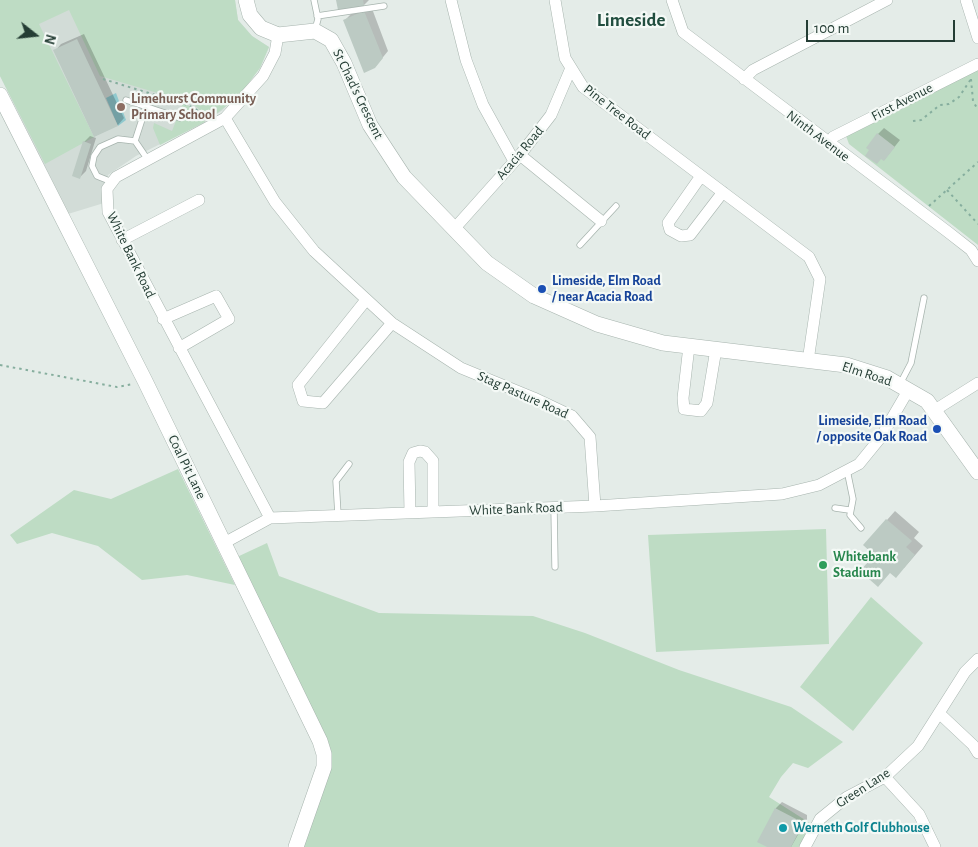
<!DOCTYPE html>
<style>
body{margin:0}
#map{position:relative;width:978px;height:847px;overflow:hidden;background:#e4ece8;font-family:"Alegreya Sans",sans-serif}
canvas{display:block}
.north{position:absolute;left:10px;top:10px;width:50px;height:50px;-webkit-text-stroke:4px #f4f9f6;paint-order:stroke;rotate:106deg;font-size:14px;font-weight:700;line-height:20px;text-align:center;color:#243d34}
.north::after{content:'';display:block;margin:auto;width:18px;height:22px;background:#243d34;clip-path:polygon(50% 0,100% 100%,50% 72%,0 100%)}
.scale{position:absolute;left:806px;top:20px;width:149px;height:22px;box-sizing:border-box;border:2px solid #243d34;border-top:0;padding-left:6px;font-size:15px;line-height:18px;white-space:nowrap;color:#243d34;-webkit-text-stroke:4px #f4f9f6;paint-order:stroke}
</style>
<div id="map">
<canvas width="978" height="847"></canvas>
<div class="north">N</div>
<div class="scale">100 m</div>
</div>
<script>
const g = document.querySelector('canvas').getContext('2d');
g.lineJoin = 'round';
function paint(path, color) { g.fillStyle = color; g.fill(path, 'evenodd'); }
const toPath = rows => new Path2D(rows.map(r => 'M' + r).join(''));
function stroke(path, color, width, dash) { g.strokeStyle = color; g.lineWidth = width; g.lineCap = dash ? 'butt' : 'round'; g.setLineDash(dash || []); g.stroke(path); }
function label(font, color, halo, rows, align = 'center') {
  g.font = font + ' "Alegreya Sans",sans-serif'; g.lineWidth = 4.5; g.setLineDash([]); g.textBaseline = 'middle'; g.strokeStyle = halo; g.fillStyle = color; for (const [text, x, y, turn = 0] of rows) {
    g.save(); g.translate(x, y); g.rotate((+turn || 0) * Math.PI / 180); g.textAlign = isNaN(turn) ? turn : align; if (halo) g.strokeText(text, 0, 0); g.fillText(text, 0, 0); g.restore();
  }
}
const built = toPath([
 [0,0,235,0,238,20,252,36,269,47,260,68,223,110,205,122,136,156,108,175,102,189,104,203,68,214,0,76]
]);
const green = toPath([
 [0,0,235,0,238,20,252,36,269,47,260,68,239,96,207,121,198,108,188,102,100,76,69,10,39,24,94,137,45,164,0,76],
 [978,70,978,245,849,144,846,136],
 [183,103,197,110,205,122,160,145,153,128,154,123,172,131],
 [178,469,235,585,187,575,142,580,98,546,52,533,17,544,10,535,74,490,111,499],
 [826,529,829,644,656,652,648,535],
 [267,543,279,576,379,613,533,616,585,633,679,670,791,707,843,742,808,768,793,763,781,777,769,797,813,825,801,847,303,847,331,764,237,557],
 [871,597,923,643,853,731,800,687]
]);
const water = toPath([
 [116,93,126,120,118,126,106,98]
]);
const shadow = toPath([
 [338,0,369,0,364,5],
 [371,6,388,51,375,67,345,20,351,14],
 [84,34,124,118,118,125,95,136,55,51,61,44],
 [884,128,900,140,884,160,871,150,878,134],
 [90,136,96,138,86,171,80,177,84,142],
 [895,511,919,532,914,538,923,546,904,568,876,554,887,520],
 [782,802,807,815,807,819,791,847,769,847,776,808]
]);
const building = toPath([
 [336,0,363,0,364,6,338,10],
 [364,11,383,58,375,68,364,73,343,20],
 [77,39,118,126,94,137,53,50],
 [877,133,895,147,884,161,881,159,877,164,865,156,869,150,866,148],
 [83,141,91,144,80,179,72,176],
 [886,519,912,541,906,547,915,555,896,578,890,573,878,587,860,571,874,555,863,545],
 [775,808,802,822,802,826,791,847,767,847,757,842]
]);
const path = toPath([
 [103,79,188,105,197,110,203,118],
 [971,79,973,101,978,110],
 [913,121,921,120,940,105,949,104,959,97,971,79],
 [947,190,978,224],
 [929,206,978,162],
 [0,365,117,387,133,384]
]);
const service = toPath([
 [314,0,318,19,315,30],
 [317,16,384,6],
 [126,100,180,118],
 [135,141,146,107],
 [112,182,97,176,92,166,94,156,100,147,118,139,135,141,148,160],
 [580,245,616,206],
 [900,384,911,363,924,298],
 [847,470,853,499,850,515,861,528],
 [554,507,555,567],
 [835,508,849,510],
 [338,515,336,481,349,464]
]);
const minor = toPath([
 [451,0,466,60,483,105,514,161],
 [555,0,565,58,583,87,809,257,820,279,808,361],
 [672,0,683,32,948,232,971,250,978,261],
 [966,0,978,38],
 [278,35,275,53,263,76,225,118,116,177,107,189,108,212,270,518,595,506,782,494,819,485,859,464,881,437,909,389],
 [744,79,753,70,887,0],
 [225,118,275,202,314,251,392,323,461,368,534,398,572,416,590,437,595,506],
 [829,144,833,137,978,64],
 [520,155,601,221],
 [701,176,668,223,670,230,681,236,690,235,723,192],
 [454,229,520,155,551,115,571,68],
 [122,240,199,200],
 [366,300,298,385,303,401,323,403,392,323],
 [163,319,216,296,229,319,179,348],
 [689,346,683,398,684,409,701,411,707,403,716,349],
 [935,410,978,383],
 [410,513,409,462,413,453,420,451,425,452,433,461,433,512],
 [224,543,270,518],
 [940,714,973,745,978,753],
 [885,777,919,814,935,847],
 [805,847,820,819,847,797,885,777,918,746,965,672,978,659]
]);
const tertiary = toPath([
 [246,0,250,15,261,28,278,35,315,31,331,40,344,63,370,125,404,177,487,263,534,296,597,324,663,343,846,365,887,378,927,401,978,472],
 [0,95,145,381,320,741,324,754,324,767,296,847]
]);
const markers = [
 [121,107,5,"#8d6e63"],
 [542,289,5,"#1a4fb4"],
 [937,429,5,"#1a4fb4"],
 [823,565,5,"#2e9e5b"],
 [783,828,5,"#0f9aa8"]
];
const streetNames = [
 ["St Chad's Crescent",358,94,64],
 ["First Avenue",902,102,-27],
 ["Pine Tree Road",617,112,38],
 ["Ninth Avenue",818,136,37],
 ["Acacia Road",520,153,-50],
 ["White Bank Road",131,255,64],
 ["Elm Road",867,374,18],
 ["Stag Pasture Road",523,395,24],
 ["Coal Pit Lane",187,467,64],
 ["White Bank Road",516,509,-2],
 ["Green Lane",863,788,-33]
];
const educationNames = [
 ["Limehurst Community",131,99],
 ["Primary School",131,115]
];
const transitNames = [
 ["Limeside, Elm Road",552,281],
 ["/ near Acacia Road",552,297],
 ["Limeside, Elm Road",927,421,"right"],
 ["/ opposite Oak Road",927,437,"right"]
];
const leisureNames = [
 ["Whitebank",833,557],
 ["Stadium",833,573]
];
const cultureNames = [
 ["Werneth Golf Clubhouse",793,828]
];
const districtNames = [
 ["Limeside",631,20]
];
paint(built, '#d2dcd7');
paint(green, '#bedcc4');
paint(water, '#90c9ce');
paint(shadow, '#0003');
paint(building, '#bccac3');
stroke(service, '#a7b4ae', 7);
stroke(minor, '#a7b4ae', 12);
stroke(tertiary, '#a7b4ae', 16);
stroke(path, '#86ae9e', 2, [2.5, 4]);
stroke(service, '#fff', 5.5);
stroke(minor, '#fff', 11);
stroke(tertiary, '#fff', 15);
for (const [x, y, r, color] of markers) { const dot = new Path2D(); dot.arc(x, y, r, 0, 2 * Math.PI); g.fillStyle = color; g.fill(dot); stroke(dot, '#f4f9f6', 2); }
label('14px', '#243d34', '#f4f9f6', streetNames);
label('bold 14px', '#785e54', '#f4f9f6', educationNames, 'left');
label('bold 14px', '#164399', '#f4f9f6', transitNames, 'left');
label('bold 14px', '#27864d', '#f4f9f6', leisureNames, 'left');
label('bold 14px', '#0d838f', '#f4f9f6', cultureNames, 'left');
label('bold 19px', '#214e3f', '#f4f9f6', districtNames);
</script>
